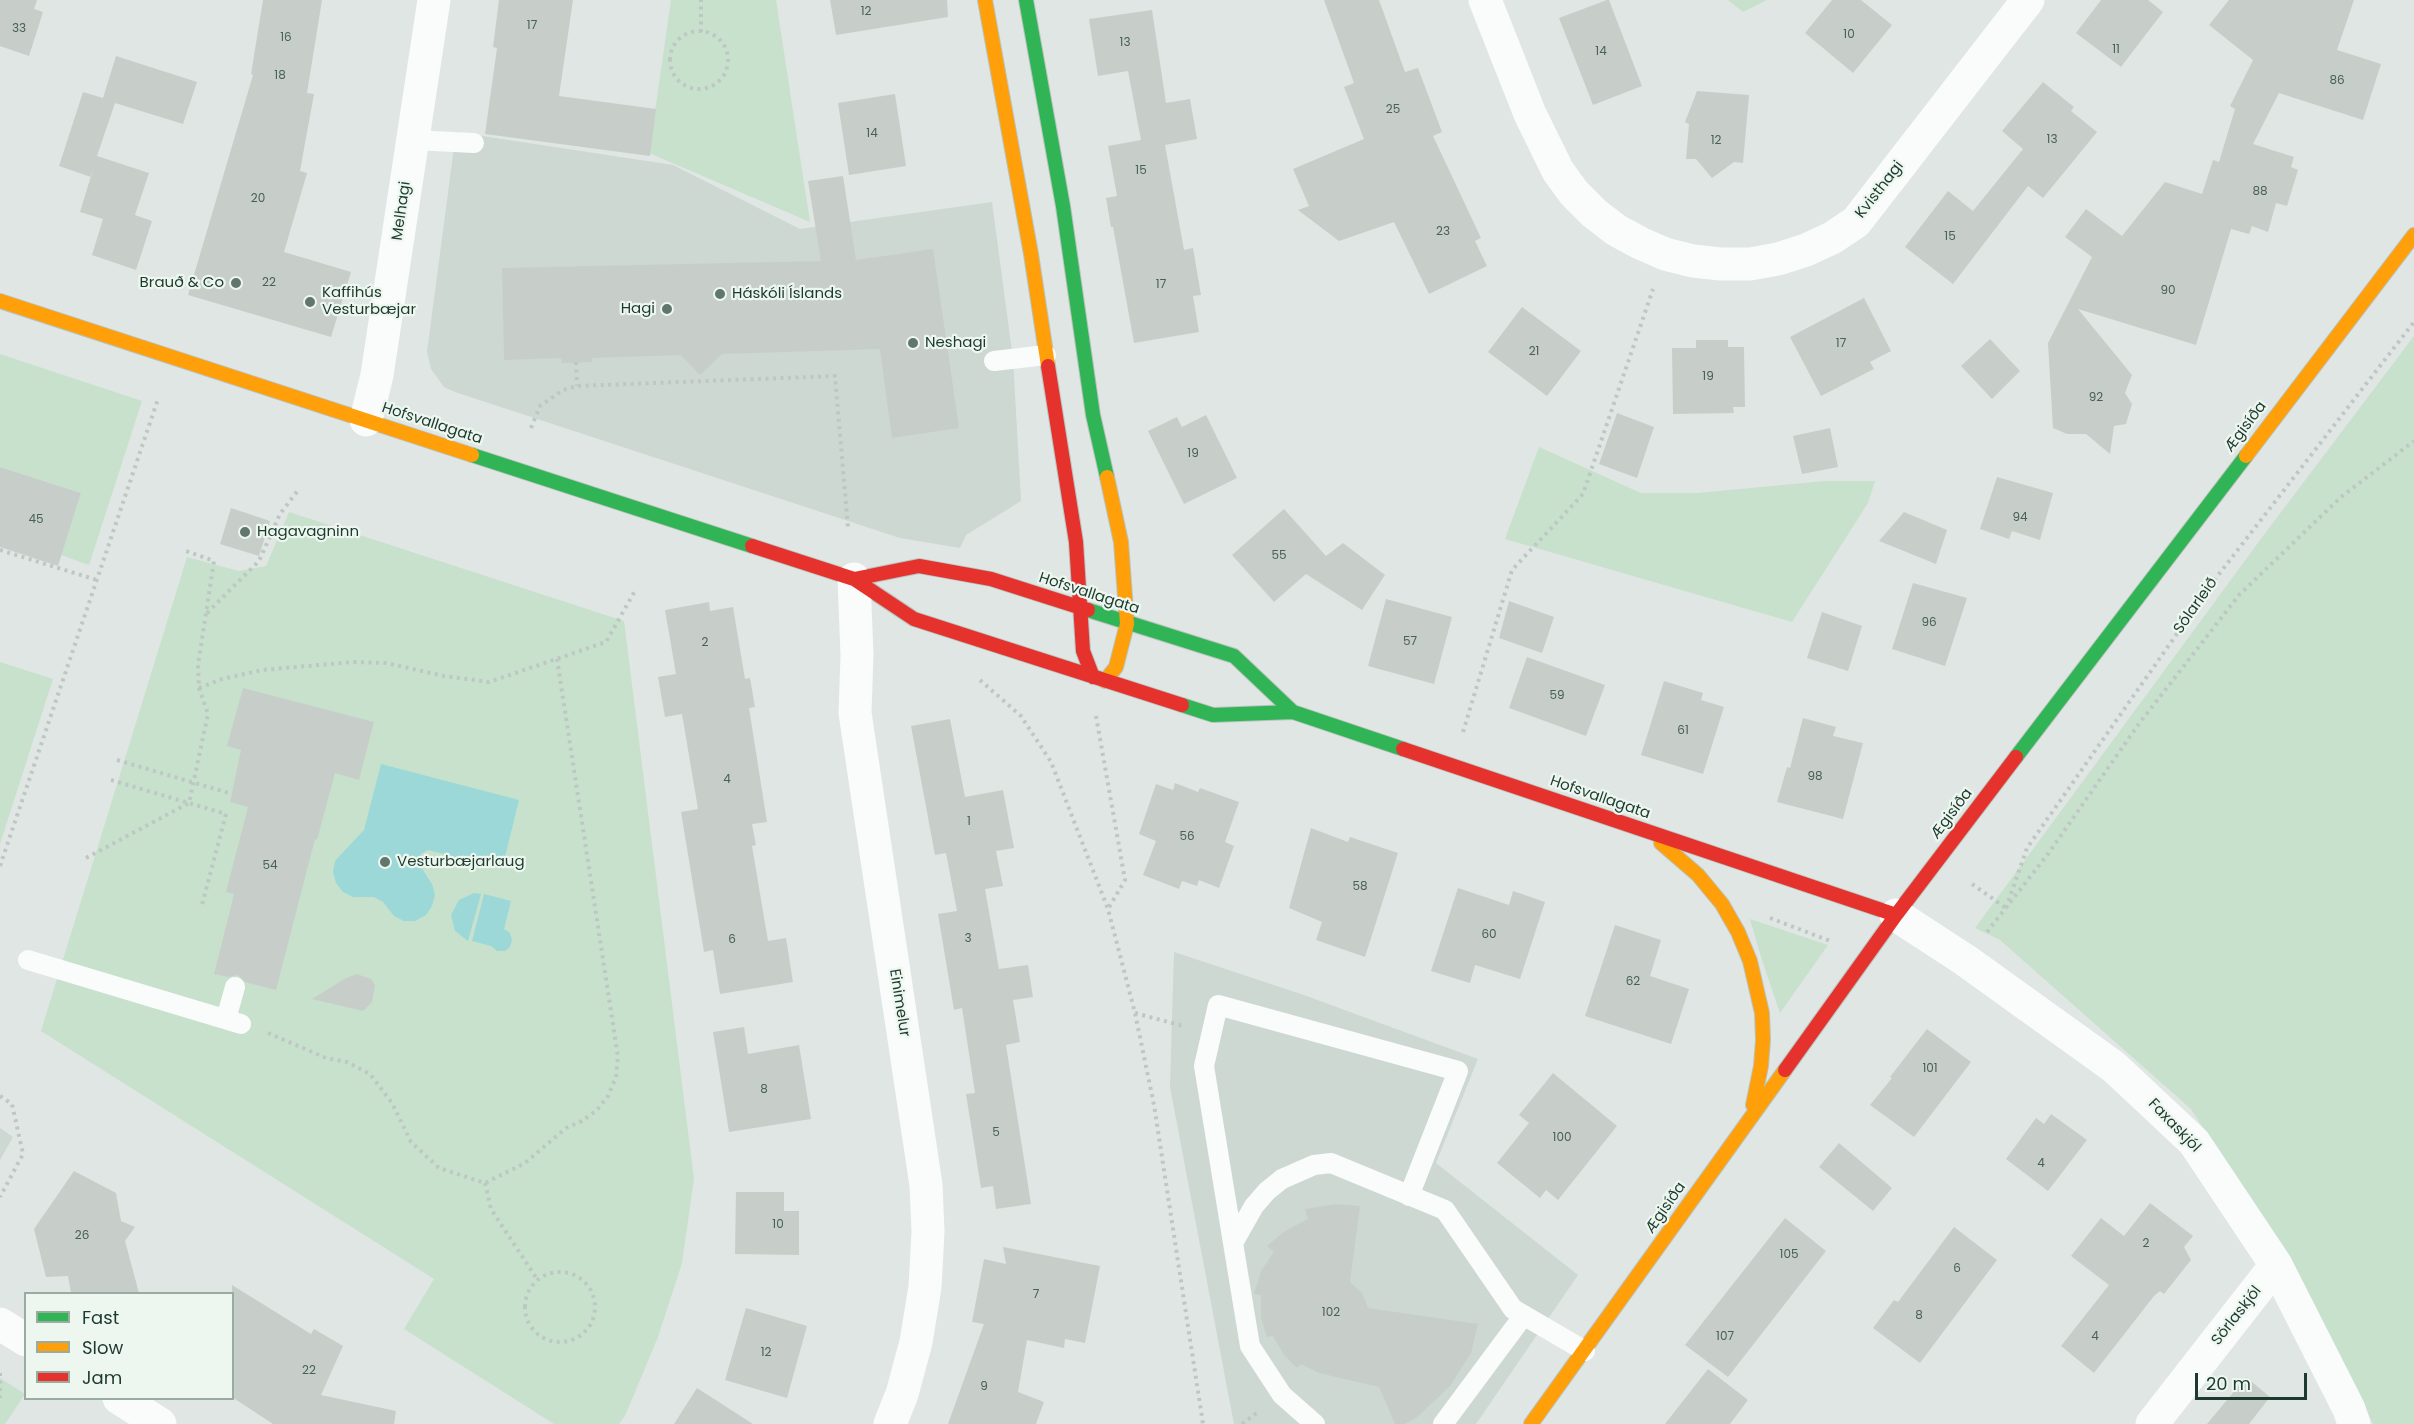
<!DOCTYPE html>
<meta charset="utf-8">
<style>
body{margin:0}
#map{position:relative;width:2414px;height:1424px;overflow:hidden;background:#e0e6e3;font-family:Poppins,sans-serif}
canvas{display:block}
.legend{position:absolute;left:24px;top:1292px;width:210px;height:108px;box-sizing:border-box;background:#edf7f0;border:2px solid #9aaba2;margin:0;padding:8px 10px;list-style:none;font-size:18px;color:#1d3a2e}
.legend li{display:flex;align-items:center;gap:12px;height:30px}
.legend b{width:30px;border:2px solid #9aaba2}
.scale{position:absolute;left:2195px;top:1373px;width:112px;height:27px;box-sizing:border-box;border:3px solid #1d3a2e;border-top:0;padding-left:8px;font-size:18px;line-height:21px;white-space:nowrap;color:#1d3a2e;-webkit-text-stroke:4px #edf7f0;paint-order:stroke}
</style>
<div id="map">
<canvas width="2414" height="1424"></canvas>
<ul class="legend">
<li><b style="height:8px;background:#30b455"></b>Fast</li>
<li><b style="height:8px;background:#ff9f0a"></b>Slow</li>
<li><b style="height:8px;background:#e5322d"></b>Jam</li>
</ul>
<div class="scale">20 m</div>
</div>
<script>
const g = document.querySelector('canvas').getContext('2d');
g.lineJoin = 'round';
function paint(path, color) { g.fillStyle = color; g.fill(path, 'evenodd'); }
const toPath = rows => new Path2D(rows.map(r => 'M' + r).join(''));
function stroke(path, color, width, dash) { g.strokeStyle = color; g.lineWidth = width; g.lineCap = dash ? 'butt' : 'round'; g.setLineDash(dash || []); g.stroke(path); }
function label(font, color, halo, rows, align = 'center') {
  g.font = font + ' Poppins,sans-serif'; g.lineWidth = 4.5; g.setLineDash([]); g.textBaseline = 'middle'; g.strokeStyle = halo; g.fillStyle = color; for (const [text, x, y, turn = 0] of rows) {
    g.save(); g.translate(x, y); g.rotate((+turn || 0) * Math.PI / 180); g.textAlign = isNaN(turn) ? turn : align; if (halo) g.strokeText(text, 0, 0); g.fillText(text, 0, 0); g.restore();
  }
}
const built = toPath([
 [456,132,673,165,800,229,992,202,1013,359,1021,501,966,535,960,548,900,538,455,392,444,387,431,369,427,352],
 [1174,952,1301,994,1478,1059,1436,1163,1578,1275,1476,1424,1234,1424,1170,1087],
 [0,1128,13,1137,0,1160]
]);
const green = toPath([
 [671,0,776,0,810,222,649,153],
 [1728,0,1767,0,1743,12],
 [2414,336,2414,1424,2373,1424,2315,1306,2191,1109,2000,940,1975,928,2266,532],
 [0,354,142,401,89,565,61,555,81,493,0,467],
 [1539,447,1641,493,1698,493,1824,481,1875,481,1868,503,1792,622,1505,539],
 [289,512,624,621,694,1179,682,1263,658,1337,625,1416,619,1424,554,1424,404,1329,434,1279,41,1031,187,557,239,571,266,566],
 [0,662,53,679,0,844],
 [1750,919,1828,945,1780,1013,1762,960],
 [0,1378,25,1394,5,1424,0,1424]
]);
const water = toPath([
 [381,764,519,800,502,869,428,850,421,854,419,864,432,884,435,895,432,906,426,915,415,921,404,921,394,916,383,902,374,897,353,897,343,892,336,883,333,872,335,861,364,830],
 [474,893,481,894,468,941,455,931,451,915,459,900],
 [484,894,511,901,504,929,510,933,512,940,510,947,505,951,497,951,491,946,472,941]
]);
const building = toPath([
 [0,0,37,0,34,9,43,12,29,56,0,46],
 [263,0,322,0,307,93,314,94,300,171,307,173,284,252,351,272,331,337,188,295,253,75,251,74],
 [499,0,573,0,559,96,656,109,650,156,485,134,497,48,493,47],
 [830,0,947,0,948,17,836,35],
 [1324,0,1379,0,1405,72,1418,68,1442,132,1433,136,1481,238,1475,241,1487,266,1429,294,1394,222,1339,241,1298,210,1309,206,1293,169,1364,139,1344,87,1354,83],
 [1607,0,1609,0,1642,86,1593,105,1559,18],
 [1832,0,1861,0,1892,25,1853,73,1805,33],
 [2101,0,2148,0,2163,12,2121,67,2076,33],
 [2229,0,2354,0,2337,50,2381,64,2363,120,2279,93,2253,144,2294,157,2291,167,2298,170,2287,206,2276,203,2268,232,2252,226,2249,234,2231,229,2196,345,2078,309,2132,375,2125,393,2132,404,2126,424,2114,426,2110,454,2086,434,2067,434,2053,428,2048,343,2092,257,2065,237,2086,209,2122,236,2165,182,2202,194,2213,160,2219,162,2235,109,2230,106,2253,60,2209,25],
 [1152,10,1166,103,1190,99,1197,139,1165,145,1184,250,1193,248,1201,295,1193,296,1199,332,1134,343,1113,227,1111,227,1106,198,1117,196,1108,146,1141,140,1128,71,1098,76,1089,19],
 [116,56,197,82,183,124,115,103,97,156,149,173,135,215,152,221,136,270,92,255,103,219,80,212,94,166,91,177,59,166,83,92,103,98],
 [2043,82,2074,107,2071,111,2097,132,2043,198,2028,186,1953,284,1905,247,1948,191,1973,211,2023,149,2002,131],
 [1697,91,1749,95,1743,163,1734,162,1712,178,1696,159,1686,159,1689,124,1685,122],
 [895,94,906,166,849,175,838,103],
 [843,176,856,260,933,249,959,428,892,438,880,349,722,354,700,375,681,355,592,358,592,362,562,363,561,358,504,360,502,268,821,261,808,181],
 [1864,298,1891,351,1870,362,1874,369,1821,396,1790,337],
 [1522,307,1581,351,1547,396,1488,352],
 [1990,339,2020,371,1992,399,1961,366],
 [1696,340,1728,340,1728,347,1744,347,1745,407,1733,407,1734,413,1673,414,1672,348,1696,348],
 [1617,413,1654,427,1637,478,1599,464],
 [1206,415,1237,478,1184,504,1148,431,1177,417,1182,427],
 [1830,428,1838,467,1802,474,1793,436],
 [0,467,81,493,58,566,0,547],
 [1997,477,2053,493,2040,540,2012,531,2009,539,1980,529],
 [231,508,270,521,259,556,220,544],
 [1284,509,1326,556,1343,543,1385,575,1362,610,1306,574,1274,602,1232,555],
 [1904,512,1947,530,1936,564,1879,541],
 [1913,583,1967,598,1945,666,1892,649],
 [1386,599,1452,617,1434,684,1368,666],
 [1509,601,1554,617,1542,653,1499,638],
 [709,602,710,611,733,607,745,679,750,678,755,707,749,708,767,822,752,824,756,845,752,846,768,941,786,938,793,982,720,994,713,950,704,952,681,812,698,809,682,714,665,717,658,677,676,674,665,610],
 [1822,612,1862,626,1848,671,1807,658],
 [1527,657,1605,685,1586,736,1509,708],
 [1664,681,1703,693,1701,700,1724,707,1703,774,1641,755],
 [243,688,374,722,359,780,335,773,317,840,315,839,276,990,245,982,238,975,228,977,214,974,234,894,226,892,248,807,230,802,241,750,227,746],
 [1803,718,1836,727,1833,736,1863,743,1843,819,1777,802,1787,767,1790,768],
 [950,719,965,797,1003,790,1014,848,996,851,1003,886,985,889,999,969,1028,965,1033,997,1013,1000,1020,1042,1006,1045,1031,1204,996,1209,993,1186,981,1188,966,1094,975,1093,962,1008,954,1010,938,914,957,911,946,853,935,855,911,726],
 [1175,783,1198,792,1200,788,1239,802,1225,842,1234,846,1219,888,1199,880,1197,886,1182,881,1179,889,1143,875,1156,841,1139,834,1156,784,1173,790],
 [1311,828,1348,842,1350,837,1398,853,1365,957,1316,940,1322,922,1289,908],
 [1458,888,1509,905,1513,891,1545,902,1520,979,1475,965,1470,983,1431,971],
 [1615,925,1661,940,1650,976,1689,989,1671,1044,1585,1016],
 [357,974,371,979,375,985,372,1002,363,1011,312,999,346,978],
 [744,1027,748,1054,799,1045,811,1119,729,1132,713,1032],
 [1927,1029,1971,1062,1914,1137,1870,1105,1892,1078,1890,1077],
 [1553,1073,1617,1126,1558,1200,1546,1190,1540,1198,1497,1163,1529,1123,1519,1115],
 [2051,1114,2087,1140,2048,1191,2006,1159,2036,1118,2044,1124],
 [1839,1143,1892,1188,1873,1211,1819,1167],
 [74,1171,116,1193,121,1221,135,1227,125,1241,139,1293,71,1293,68,1276,46,1277,34,1229],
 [736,1192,784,1192,784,1211,799,1211,799,1255,735,1254],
 [2150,1203,2193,1236,2184,1247,2191,1260,2164,1294,2160,1291,2154,1296,2094,1373,2061,1346,2109,1285,2071,1256,2101,1218,2124,1236],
 [1336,1204,1360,1206,1350,1282,1362,1293,1368,1308,1478,1324,1471,1353,1450,1386,1417,1417,1405,1424,1395,1424,1379,1387,1319,1373,1301,1364,1297,1368,1284,1355,1273,1336,1267,1337,1261,1318,1261,1295,1254,1294,1261,1271,1274,1252,1267,1246,1285,1231,1308,1219,1305,1209],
 [1785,1218,1826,1251,1728,1377,1685,1345],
 [1954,1227,1997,1260,1920,1363,1873,1328,1894,1300,1898,1302],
 [1003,1247,1100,1266,1085,1343,1065,1339,1064,1348,1027,1340,1018,1392,1044,1402,1036,1424,948,1424,984,1324,972,1322,984,1259,1006,1264],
 [232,1285,311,1334,314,1329,343,1346,321,1395,396,1411,394,1424,273,1424,232,1397],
 [746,1308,807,1326,787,1398,725,1380],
 [1708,1369,1748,1400,1730,1424,1665,1424],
 [2246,1377,2270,1397,2249,1424,2207,1424],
 [697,1388,753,1424,674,1424]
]);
const path = toPath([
 '670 60a29 29 0 1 1 58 0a29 29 0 1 1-58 0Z',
 [701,32,701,0],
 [576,362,577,386],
 [531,428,540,406,563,390,577,386,835,376,848,528],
 [0,550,97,580],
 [207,613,259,561,280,514,299,489],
 [980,680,1021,716,1051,762,1108,909,1135,1013,1154,1105,1203,1424],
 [199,688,222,679,262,670,353,662,386,663,444,676,489,682,606,642,636,589],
 [1096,716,1125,880,1108,909],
 [1463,732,1512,570,1583,494,1653,289],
 [117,760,232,794],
 [111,780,226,814,202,905],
 [86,858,189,803,208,714,199,688,198,665,214,561,186,551],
 [0,866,158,399],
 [1972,884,2006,908],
 [2006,908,2027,848,2216,578,2414,322],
 [1770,918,1833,942],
 [1987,932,2048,854,2138,725,2239,595,2341,497,2414,441],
 [1135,1013,1183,1026],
 [268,1033,326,1058,347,1062,370,1074,392,1103,411,1142,439,1168,485,1183,525,1163,566,1128,582,1121,597,1110,608,1096,616,1077,618,1057,557,659],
 [0,1096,12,1104,23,1154,0,1197],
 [485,1183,491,1209,537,1279],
 '525 1307a35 35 0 1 1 70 0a35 35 0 1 1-70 0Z',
 [0,1373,0,1398],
 [1242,1424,1258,1412]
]);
const lane = toPath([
 [413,140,474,143],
 [994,361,1046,355],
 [28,960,241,1024],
 [226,1019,235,987],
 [1233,1243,1204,1066,1218,1005,1458,1071,1409,1196],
 [1315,1424,1282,1395,1250,1346,1233,1243,1254,1206,1267,1191,1282,1179,1314,1165,1331,1163,1445,1210,1513,1309,1585,1351],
 [1443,1424,1524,1315]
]);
const street = toPath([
 [1485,0,1530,114,1558,171,1574,193,1594,213,1616,230,1640,243,1665,254,1693,261,1721,264,1750,264,1778,259,1806,250,1832,238,1856,222,2028,0],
 [366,420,377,375,434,0],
 [854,579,857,655,855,713,926,1185,928,1232,925,1287,916,1342,902,1394,890,1424],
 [1896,915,1965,960,2114,1067,2194,1142,2276,1265,2349,1409,2354,1424],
 [0,1324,26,1340],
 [119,1398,160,1424],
 [2152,1424,2276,1265]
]);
const fast = toPath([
 [1026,0,1063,206,1093,415,1107,477],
 [472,455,752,546],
 [1088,610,1234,656,1293,712],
 [1182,705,1213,715,1293,712,1403,749],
 [2016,757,2246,456]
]);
const slow = toPath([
 [985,0,1031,254,1048,366],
 [0,301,472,455],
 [2246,456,2414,235],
 [1105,681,1116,667,1127,624,1121,542,1107,477],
 [1661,843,1698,875,1722,904,1738,932,1750,961,1762,1013,1763,1040,1761,1066,1753,1105],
 [1531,1424,1785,1070]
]);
const jam = toPath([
 [1048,366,1076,542,1083,651,1093,677],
 [752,546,854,579,914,619,1182,705],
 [854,579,919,566,991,579,1088,610],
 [1403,749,1896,915],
 [1785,1070,1896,915,2016,757]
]);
const markers = [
 [236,283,6,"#61766d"],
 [720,294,6,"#61766d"],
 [310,302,6,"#61766d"],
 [667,309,6,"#61766d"],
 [913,343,6,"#61766d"],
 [245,532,6,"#61766d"],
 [385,862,6,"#61766d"]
];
const numberNames = [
 ["12",866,12],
 ["17",532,26],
 ["33",19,29],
 ["10",1849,35],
 ["16",286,38],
 ["13",1125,43],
 ["11",2116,50],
 ["14",1601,52],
 ["18",280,76],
 ["86",2337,81],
 ["25",1393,110],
 ["14",872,134],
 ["13",2052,140],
 ["12",1716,141],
 ["15",1141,171],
 ["88",2260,192],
 ["20",258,199],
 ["23",1443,232],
 ["15",1950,237],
 ["22",269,283],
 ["17",1161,285],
 ["90",2168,291],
 ["17",1841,344],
 ["21",1534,352],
 ["19",1708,377],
 ["92",2096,398],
 ["19",1193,454],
 ["94",2020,518],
 ["45",36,520],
 ["55",1279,556],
 ["96",1929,623],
 ["57",1410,642],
 ["2",705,643],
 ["59",1557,696],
 ["61",1683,731],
 ["98",1815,777],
 ["4",727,780],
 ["1",969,822],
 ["56",1187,837],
 ["54",270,866],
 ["58",1360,887],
 ["60",1489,935],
 ["3",968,939],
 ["6",732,940],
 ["62",1633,982],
 ["101",1930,1069],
 ["8",764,1090],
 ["5",996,1133],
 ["100",1562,1138],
 ["4",2041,1164],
 ["10",778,1225],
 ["26",82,1236],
 ["2",2146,1244],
 ["105",1789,1255],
 ["6",1957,1269],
 ["7",1036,1295],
 ["102",1331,1313],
 ["8",1919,1316],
 ["107",1725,1337],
 ["4",2095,1337],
 ["12",766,1353],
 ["22",309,1371],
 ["9",984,1387]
];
const streetNames = [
 ["Kvisthagi",1880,190,-52],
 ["Melhagi",402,211,-82],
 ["Hofsvallagata",432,424,18],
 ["Ægisíða",2246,427,-53],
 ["Hofsvallagata",1089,594,18],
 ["Sólarleið",2196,606,-55],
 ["Hofsvallagata",1600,798,19],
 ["Ægisíða",1952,814,-53],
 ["Einimelur",899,1003,81],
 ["Faxaskjól",2174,1126,46],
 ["Ægisíða",1666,1208,-55],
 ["Sörlaskjól",2237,1316,-52]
];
const poiNames = [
 ["Brauð & Co",224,283,"right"],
 ["Kaffihús",322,293],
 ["Vesturbæjar",322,310],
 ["Háskóli Íslands",732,294],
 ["Hagi",655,309,"right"],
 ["Neshagi",925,343],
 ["Hagavagninn",257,532],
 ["Vesturbæjarlaug",397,862]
];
paint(built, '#cdd8d2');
paint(green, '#c7e1cc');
paint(water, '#9cd8d8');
paint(building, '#c7ceca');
stroke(fast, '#b9c3be', 16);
stroke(slow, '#b9c3be', 16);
stroke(jam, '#b9c3be', 16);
stroke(path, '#bec7c3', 4, [3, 4.5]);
stroke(lane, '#fafbfb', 20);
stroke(street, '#fafbfb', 33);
stroke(fast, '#30b455', 14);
stroke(slow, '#ff9f0a', 14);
stroke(jam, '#e5322d', 14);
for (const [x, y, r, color] of markers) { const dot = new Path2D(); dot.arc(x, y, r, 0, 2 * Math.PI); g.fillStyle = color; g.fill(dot); stroke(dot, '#edf7f0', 2); }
label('12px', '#486056', null, numberNames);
label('15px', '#1d3a2e', '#edf7f0', streetNames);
label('15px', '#1d3a2e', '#edf7f0', poiNames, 'left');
</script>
